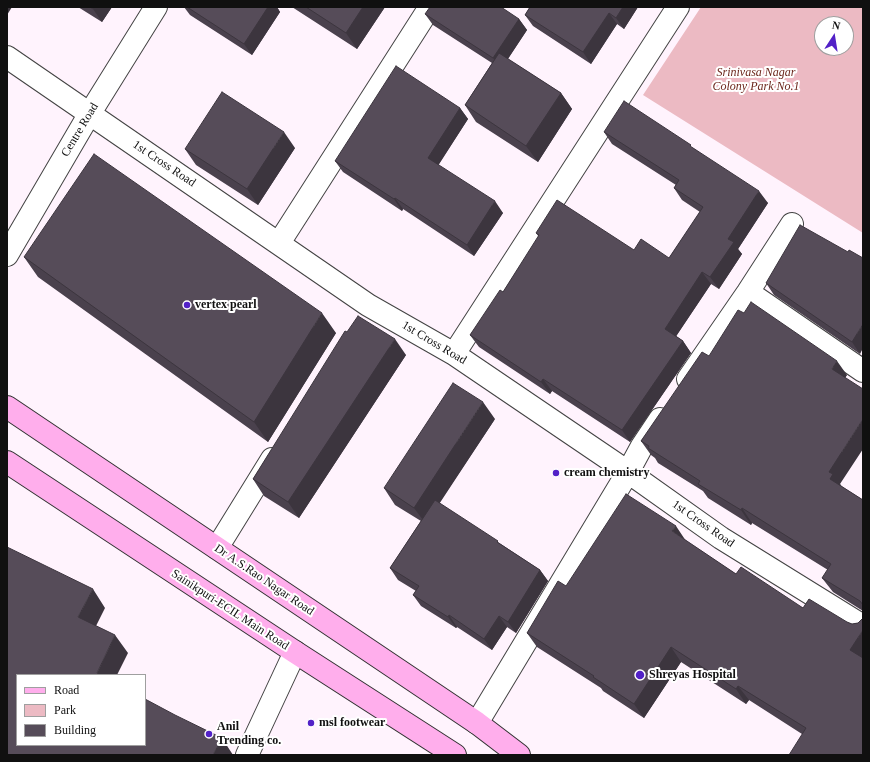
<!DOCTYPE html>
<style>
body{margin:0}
#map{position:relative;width:870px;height:762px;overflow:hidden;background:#fff3fd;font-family:"Times New Roman",serif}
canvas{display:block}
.frame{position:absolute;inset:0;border:8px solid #101010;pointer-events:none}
.legend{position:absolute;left:16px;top:674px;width:130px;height:72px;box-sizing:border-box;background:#fff;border:1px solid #9f9f9f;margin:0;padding:5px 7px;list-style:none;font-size:12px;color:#101010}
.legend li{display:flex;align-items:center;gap:8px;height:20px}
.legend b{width:20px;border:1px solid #9f9f9f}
.north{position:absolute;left:814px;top:16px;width:40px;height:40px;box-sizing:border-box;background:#fff;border:1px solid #9f9f9f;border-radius:50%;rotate:12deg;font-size:11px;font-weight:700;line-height:16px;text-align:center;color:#101010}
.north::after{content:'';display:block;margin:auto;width:14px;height:18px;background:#5221c7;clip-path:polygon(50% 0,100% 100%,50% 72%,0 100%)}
</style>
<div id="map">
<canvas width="870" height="762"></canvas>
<div class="frame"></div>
<ul class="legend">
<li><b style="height:5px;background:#ffaeec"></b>Road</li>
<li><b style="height:11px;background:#ecbac3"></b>Park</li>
<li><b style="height:11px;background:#564c59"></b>Building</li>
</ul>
<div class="north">N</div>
</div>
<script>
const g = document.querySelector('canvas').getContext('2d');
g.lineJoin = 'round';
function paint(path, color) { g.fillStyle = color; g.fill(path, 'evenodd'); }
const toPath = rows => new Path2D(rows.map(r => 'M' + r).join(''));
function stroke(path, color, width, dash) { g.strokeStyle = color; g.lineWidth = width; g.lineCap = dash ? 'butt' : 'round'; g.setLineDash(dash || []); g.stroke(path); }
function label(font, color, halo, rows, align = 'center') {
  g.font = font + ' "Times New Roman",serif'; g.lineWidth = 4; g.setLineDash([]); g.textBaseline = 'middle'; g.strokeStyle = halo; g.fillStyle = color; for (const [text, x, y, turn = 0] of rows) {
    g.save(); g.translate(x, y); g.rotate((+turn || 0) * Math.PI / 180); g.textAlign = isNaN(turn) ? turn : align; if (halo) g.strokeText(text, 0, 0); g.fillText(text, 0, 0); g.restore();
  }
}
const green = toPath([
 [701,7,863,7,863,233,643,95],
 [822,24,846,24,846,48,822,48]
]);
const minor = toPath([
 [7,57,368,305,454,354,628,472,721,538,863,626],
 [279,243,430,7],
 [7,255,90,113,156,7],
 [748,292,863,371],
 [454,354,678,7],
 [688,379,748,292,792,224],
 [217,548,272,459],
 [477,723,628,472,642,446,660,419],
 [247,755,295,652]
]);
const secondary = toPath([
 [7,407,477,723,519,755],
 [7,462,295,652,455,755]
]);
const wall = toPath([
 [78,7,112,7,102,22],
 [184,7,277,7,280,12,252,55,190,15],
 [292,7,385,7,357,49],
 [530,7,638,7,624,29,617,24,591,64,533,26,525,15],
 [425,14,519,19,527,30,508,59,561,93,572,109,538,162,476,122,465,105,492,63,433,25],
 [460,108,468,119,438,165,503,213,474,256,403,209,402,211,343,172,335,161],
 [604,132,693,148,768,203,738,249,742,254,719,289,711,284,676,336,683,341,691,353,630,442,552,391,550,394,479,347,470,335,503,292,539,237,536,233,634,250,669,258,700,212,682,200,674,188,676,185,612,144],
 [295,148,258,205,196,165,185,149],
 [848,252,860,354,774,295,766,283],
 [24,257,336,333,268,442,38,277],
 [347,332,406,355,299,518,264,496,253,479],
 [709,356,847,375,845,377,840,484,841,486,863,500,863,611,833,592,822,578,828,570,752,523,751,525,708,498,703,491,658,463,655,458,651,455,641,441],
 [495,419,439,503,540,570,548,581,516,633,507,627,492,650,457,627,456,628,421,606,413,595,416,591,398,580,390,568,421,521,395,505,384,488],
 [685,540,736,574,803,608,852,624,858,623,863,755,802,734,749,700,746,704,681,662,644,718,603,691,601,688,537,647,527,633,566,586]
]);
const shadedWall = toPath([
 [7,7,12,7,7,15],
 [95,7,112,7,102,22,93,9],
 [268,7,277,7,280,12,252,55,244,44],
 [363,7,385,7,357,49,346,33],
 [623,7,638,7,624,29,616,18],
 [609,13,617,24,591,64,583,52],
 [519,19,527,30,501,69,493,58],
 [561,93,572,109,538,162,526,146],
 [460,108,468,119,436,169,428,158],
 [284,132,295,148,258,205,247,189],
 [759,191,768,203,738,249,742,254,719,289,710,277,728,239],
 [395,198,403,209,402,211,394,199],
 [495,201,503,213,474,256,467,245],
 [702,272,711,284,673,341,665,329],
 [322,313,336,333,268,442,254,422],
 [863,324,863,348,860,354,852,342],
 [395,339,406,355,299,518,288,502],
 [683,341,691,353,630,442,622,430],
 [837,361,847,375,842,383,832,369],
 [543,379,552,391,550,394,541,382],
 [483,402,495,419,426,524,414,508],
 [863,419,863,449,840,484,843,488,830,479,829,472],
 [742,508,752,523,751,525,741,510],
 [676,526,686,541,672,531],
 [540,570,548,581,516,633,508,622],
 [93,589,105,608,91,636,78,617],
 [449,615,457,627,456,628,448,617],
 [499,616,507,627,492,650,484,639],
 [863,630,863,660,850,650],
 [115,635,128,653,117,675,98,675,97,673],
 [671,647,681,662,644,718,634,704],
 [738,686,749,700,746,704,736,689],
 [222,738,233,755,213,755]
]);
const building = toPath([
 [90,7,95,7,93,9,90,7],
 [187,7,268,7,244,44,187,7],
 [306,7,363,7,346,33,306,7],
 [430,7,501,7,519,19,493,58,425,14,430,7],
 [530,7,623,7,616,18,609,13,583,52,525,15,530,7],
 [499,53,561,93,526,146,465,105,499,53],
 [396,66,460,108,428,158,495,201,467,245,395,198,394,199,335,161,396,66],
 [222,92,284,132,247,189,185,149,222,92],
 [624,101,691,145,690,146,759,191,728,239,734,242,710,277,702,272,665,329,683,341,622,430,543,379,541,382,470,335,500,290,503,292,539,235,536,233,557,200,634,250,641,239,669,258,703,207,674,188,679,180,604,132,624,101],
 [94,154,322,313,254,422,24,257,94,154],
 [800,225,848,252,849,250,863,258,863,324,852,342,766,283,800,225],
 [751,302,837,361,832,369,863,389,863,419,829,472,833,474,830,479,863,500,863,605,860,601,822,578,831,564,742,508,741,510,698,484,700,481,648,448,649,446,641,441,702,352,709,356,738,310,744,313,751,302],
 [358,316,395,339,288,502,253,479,345,331,347,332,358,316],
 [453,383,483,402,414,508,384,488,453,383],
 [626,494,676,526,672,531,736,574,741,567,803,608,809,599,847,622,852,624,858,623,863,618,863,630,850,650,863,658,863,755,789,755,806,728,738,686,736,689,671,647,634,704,593,677,594,676,527,633,558,581,566,586,626,494],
 [435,500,498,541,497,542,540,570,508,622,499,616,484,639,449,615,448,617,413,595,419,586,390,568,435,500],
 [7,547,93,589,78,617,115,635,97,673,101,675,17,675,17,745,145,745,145,699,175,715,222,738,213,755,7,755,7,547]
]);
const markers = [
 [187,305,4,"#5221c7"],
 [556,473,4,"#5221c7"],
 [640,675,5,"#5221c7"],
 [311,723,4,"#5221c7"],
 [209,734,4,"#5221c7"]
];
const parkNames = [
 ["Srinivasa Nagar",756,73],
 ["Colony Park No.1",756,87]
];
const streetNames = [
 ["Centre Road",80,130,-59],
 ["1st Cross Road",164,164,34],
 ["1st Cross Road",434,343,31],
 ["1st Cross Road",703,524,35],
 ["Dr A.S.Rao Nagar Road",264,580,34],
 ["Sainikpuri-ECIL Main Road",230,610,33]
];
const poiNames = [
 ["vertex pearl",195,305],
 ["cream chemistry",564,473],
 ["Shreyas Hospital",649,675],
 ["msl footwear",319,723],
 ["Anil",217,727],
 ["Trending co.",217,741]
];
paint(green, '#ecbac3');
stroke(minor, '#434343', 24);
stroke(secondary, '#323232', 24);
stroke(minor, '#fff', 22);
stroke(secondary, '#ffaeec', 22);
paint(wall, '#4a414d');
paint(shadedWall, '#3c353e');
paint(building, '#564c59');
stroke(building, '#3c353e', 1);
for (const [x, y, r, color] of markers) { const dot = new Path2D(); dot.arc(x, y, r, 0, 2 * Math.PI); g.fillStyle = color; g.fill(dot); stroke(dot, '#fff', 1.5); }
label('italic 12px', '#6c271c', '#fff', parkNames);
label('12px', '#101010', '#fff', streetNames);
label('bold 12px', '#101010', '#fff', poiNames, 'left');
</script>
